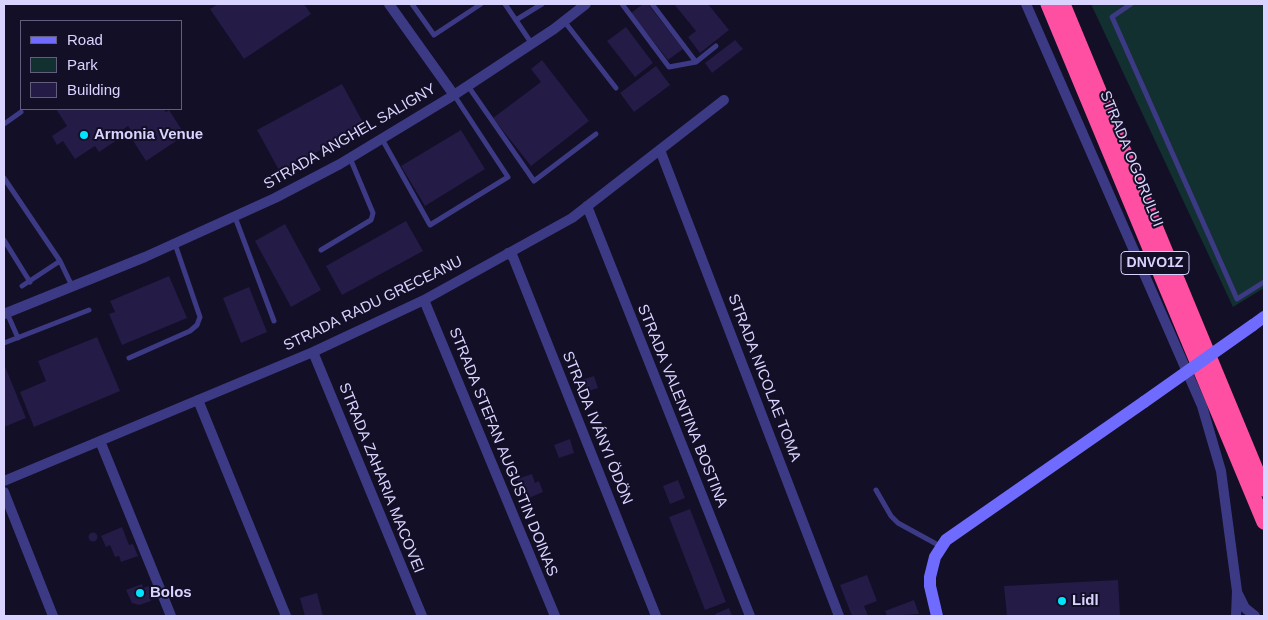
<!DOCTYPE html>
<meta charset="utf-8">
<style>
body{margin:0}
#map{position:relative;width:1268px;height:620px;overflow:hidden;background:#130f26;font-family:Arial,sans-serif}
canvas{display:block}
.frame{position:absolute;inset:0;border:5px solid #d9d4ff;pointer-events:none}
.legend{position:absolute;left:20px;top:20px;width:162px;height:90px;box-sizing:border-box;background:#130f26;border:1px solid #625e7d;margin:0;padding:6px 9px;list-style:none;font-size:15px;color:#d9d4ff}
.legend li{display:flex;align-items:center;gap:10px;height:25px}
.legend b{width:25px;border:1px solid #625e7d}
</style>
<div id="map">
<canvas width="1268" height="620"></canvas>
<div class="frame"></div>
<ul class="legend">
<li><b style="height:6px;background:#6f6bff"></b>Road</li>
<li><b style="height:14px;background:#12302f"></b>Park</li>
<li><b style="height:14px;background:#241b47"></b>Building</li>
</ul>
</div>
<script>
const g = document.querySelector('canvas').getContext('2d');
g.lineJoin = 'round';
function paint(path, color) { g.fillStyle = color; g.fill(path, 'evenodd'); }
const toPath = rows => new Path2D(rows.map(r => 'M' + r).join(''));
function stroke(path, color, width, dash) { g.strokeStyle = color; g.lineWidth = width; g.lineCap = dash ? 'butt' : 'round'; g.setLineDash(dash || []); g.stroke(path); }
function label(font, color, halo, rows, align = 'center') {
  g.font = font + ' Arial,sans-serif'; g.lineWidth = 4; g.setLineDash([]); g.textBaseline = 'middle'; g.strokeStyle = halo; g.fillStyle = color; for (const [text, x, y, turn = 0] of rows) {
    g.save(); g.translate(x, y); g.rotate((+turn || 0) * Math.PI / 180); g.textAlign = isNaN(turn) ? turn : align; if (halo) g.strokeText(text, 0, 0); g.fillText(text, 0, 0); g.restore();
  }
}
const green = toPath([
 [1091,4,1264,4,1264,288,1233,307]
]);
const building = toPath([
 [218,4,304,4,311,14,244,59,210,9],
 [643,4,648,4,683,49,668,60,631,13],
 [674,4,708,4,729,30,700,53,688,37,696,31],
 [626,27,653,63,635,77,607,41],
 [735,40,743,49,712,73,705,63],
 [542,60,589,121,531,166,493,118,541,82,531,69],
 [656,66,670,85,634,112,620,93],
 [342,84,365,126,280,172,257,130],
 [56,109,163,109,166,112,169,110,185,135,146,161,130,136,133,134,128,126,114,136,117,140,99,152,95,146,75,159,63,141,57,145,52,136,67,126],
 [461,130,485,169,425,206,401,166],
 [406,221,423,251,342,295,326,266],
 [285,224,321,290,291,307,255,241],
 [169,276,187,318,122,345,109,314,115,312,110,301],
 [249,287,267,332,241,343,223,298],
 [97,337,120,391,34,427,20,392,46,381,38,361],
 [4,364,26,418,4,427],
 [594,376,598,388,583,393,578,381],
 [570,439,574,453,559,458,554,445],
 [532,474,535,483,539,481,543,492,529,498,525,489,521,490,517,479],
 [678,480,685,498,670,504,663,486],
 [690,509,726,602,705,610,669,517],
 [122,527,129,545,133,544,138,556,121,562,119,556,115,557,110,545,106,547,101,536],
 '88.5 537a4.5 4.5 0 1 1 9 0a4.5 4.5 0 1 1-9 0Z',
 [867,575,877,601,864,606,868,616,852,616,840,585],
 [1118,580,1120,616,1007,616,1004,586],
 [142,584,143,588,149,586,152,595,149,597,151,601,139,605,132,603,126,590],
 [317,593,323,616,305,616,300,598],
 [914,600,919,614,887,616,885,611],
 [729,608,732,616,716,616,715,614]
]);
const lane = toPath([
 [412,4,434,35,481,4],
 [505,4,532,44],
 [622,4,669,67,696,62,716,46],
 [652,4,696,62],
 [1131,4,1112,17,1237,299,1264,282],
 [516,20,542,4],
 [564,21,616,88],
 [468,86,534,181,596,134],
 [4,124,21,112],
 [382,139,430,225,508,177,454,95],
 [4,178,60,261,72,286],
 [235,217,274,321],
 [4,240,30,282],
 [321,250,371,220,372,217,373,213,350,158],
 [22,286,60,261],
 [7,313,18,338],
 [4,343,89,310],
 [129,358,190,331,197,325,200,317,175,244],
 [876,490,891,516,898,523,940,546]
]);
const street = toPath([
 [389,4,454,95],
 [1026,4,1202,406,1221,471,1237,591,1236,616],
 [660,150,839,616],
 [587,206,750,616],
 [508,253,513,257,656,616],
 [424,300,555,616],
 [4,314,145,257,275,198,340,164,454,95,554,29,586,4],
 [313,352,422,616],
 [198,400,286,616],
 [100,441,171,616],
 [4,481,313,352,424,300,572,218,724,100],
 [4,492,53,616],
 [1238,594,1245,608,1255,616]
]);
const secondary = toPath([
 [1253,325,1264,317],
 [937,616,930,586,930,577,935,557,946,540,1144,402]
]);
const highway = toPath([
 [1048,4,1264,522],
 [1063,4,1264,489]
]);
const secondaryBridge = toPath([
 [1144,402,1253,325]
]);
const markers = [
 [84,135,5,"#00e5ff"],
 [140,593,5,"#00e5ff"],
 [1062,601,5,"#00e5ff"]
];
const shields = [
 [1155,263,68]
];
const shieldNames = [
 ["DNVO1Z",1155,263]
];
const poiNames = [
 ["Armonia Venue",94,135],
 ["Bolos",150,593],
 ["Lidl",1072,601]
];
const streetNames = [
 ["STRADA ANGHEL SALIGNY",350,137,-30],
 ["STRADA OGORULUI",1131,159,68],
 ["STRADA RADU GRECEANU",373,304,-26],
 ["STRADA NICOLAE TOMA",764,378,69],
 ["STRADA VALENTINA BOSTINA",682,406,68],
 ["STRADA IVÁNYI ÖDÖN",597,428,68],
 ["STRADA STEFAN AUGUSTIN DOINAS",503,452,68],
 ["STRADA ZAHARIA MACOVEI",381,478,68]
];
paint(green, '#12302f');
paint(building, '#241b47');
stroke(lane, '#3d3a85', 5);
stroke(street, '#3d3a85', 10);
stroke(secondary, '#6f6bff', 12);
stroke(highway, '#ff4fa3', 15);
stroke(secondaryBridge, '#6f6bff', 12);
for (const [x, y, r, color] of markers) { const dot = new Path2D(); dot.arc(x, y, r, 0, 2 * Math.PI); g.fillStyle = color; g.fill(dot); stroke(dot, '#130f26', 2); }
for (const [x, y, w] of shields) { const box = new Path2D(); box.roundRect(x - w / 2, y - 11.5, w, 23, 4); g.fillStyle = '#130f26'; g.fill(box); stroke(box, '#d9d4ff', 1); }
label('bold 14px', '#d9d4ff', null, shieldNames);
label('bold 15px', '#d9d4ff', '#130f26', poiNames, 'left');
label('15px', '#d9d4ff', '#130f26', streetNames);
</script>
